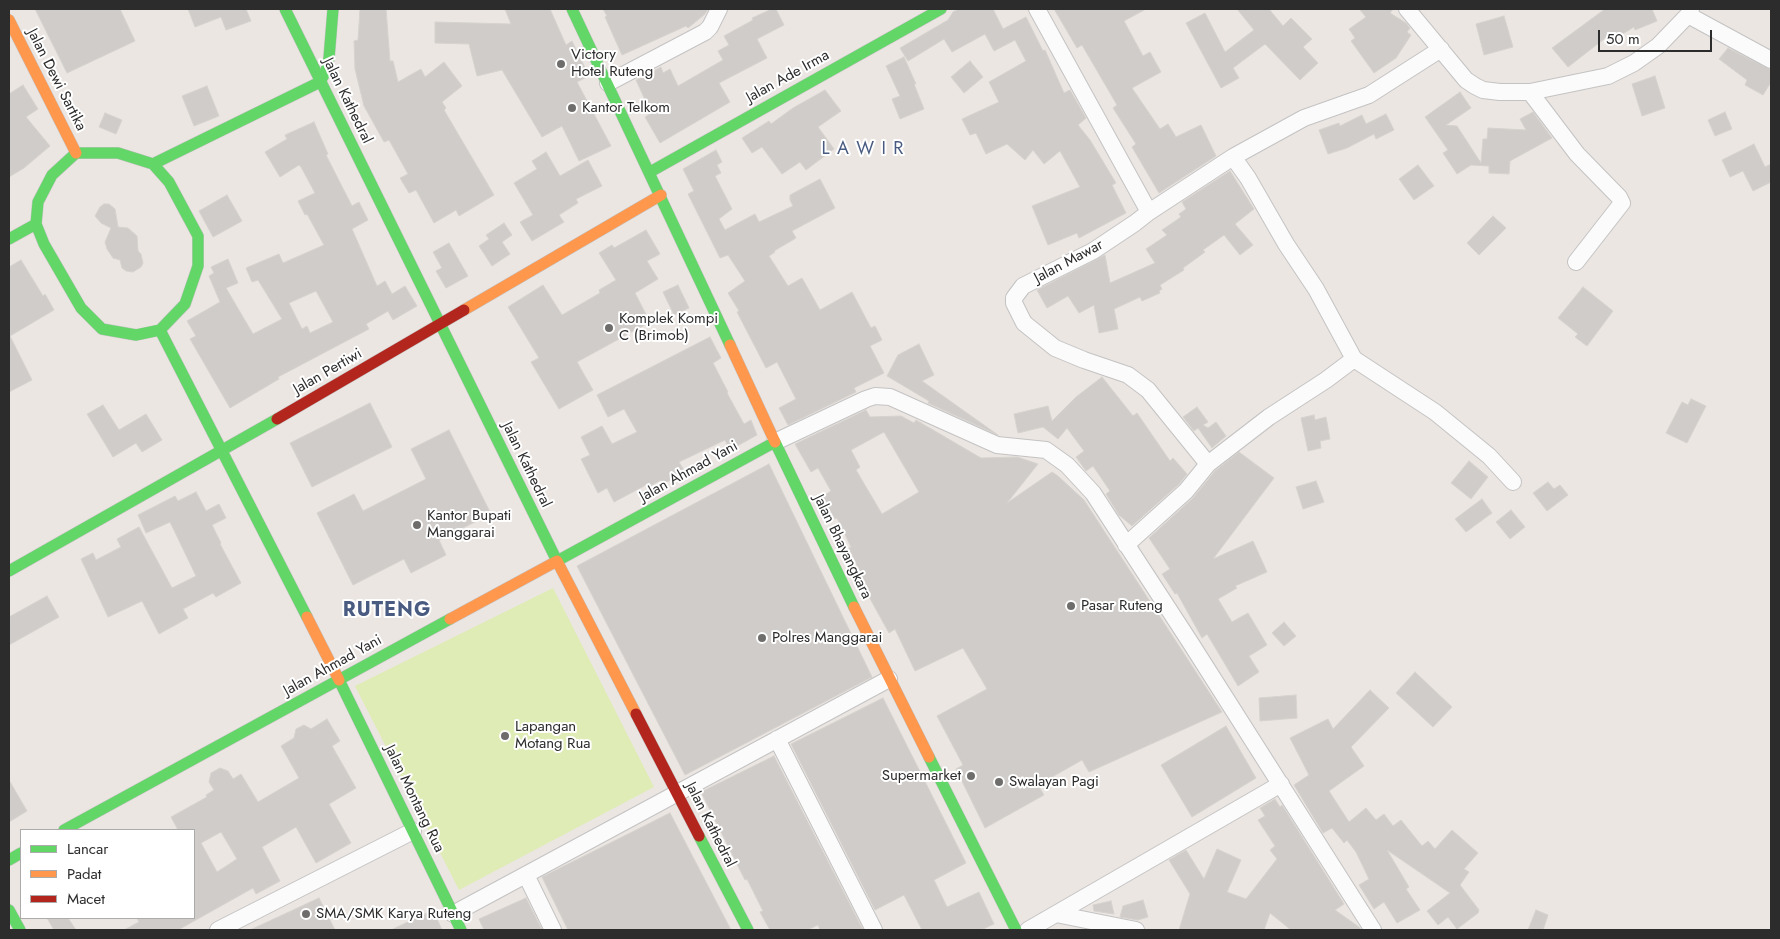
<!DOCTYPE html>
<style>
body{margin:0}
#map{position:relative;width:1780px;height:939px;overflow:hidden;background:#ebe6e2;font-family:Jost,sans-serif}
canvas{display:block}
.frame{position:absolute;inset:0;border:10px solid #2c2c2c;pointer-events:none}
.legend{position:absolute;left:20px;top:829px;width:175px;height:90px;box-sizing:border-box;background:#fff;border:1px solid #ababab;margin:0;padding:6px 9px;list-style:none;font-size:15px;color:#2c2c2c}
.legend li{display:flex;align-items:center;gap:10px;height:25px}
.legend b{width:25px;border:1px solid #ababab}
.scale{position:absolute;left:1598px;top:30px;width:114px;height:22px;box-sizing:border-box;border:2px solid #2c2c2c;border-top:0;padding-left:6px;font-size:15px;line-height:18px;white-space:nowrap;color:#2c2c2c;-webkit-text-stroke:4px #fff;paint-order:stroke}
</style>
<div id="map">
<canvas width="1780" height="939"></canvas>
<div class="frame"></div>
<ul class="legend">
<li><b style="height:6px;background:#63d668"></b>Lancar</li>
<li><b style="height:6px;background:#ff974d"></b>Padat</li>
<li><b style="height:6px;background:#b3261e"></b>Macet</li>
</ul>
<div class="scale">50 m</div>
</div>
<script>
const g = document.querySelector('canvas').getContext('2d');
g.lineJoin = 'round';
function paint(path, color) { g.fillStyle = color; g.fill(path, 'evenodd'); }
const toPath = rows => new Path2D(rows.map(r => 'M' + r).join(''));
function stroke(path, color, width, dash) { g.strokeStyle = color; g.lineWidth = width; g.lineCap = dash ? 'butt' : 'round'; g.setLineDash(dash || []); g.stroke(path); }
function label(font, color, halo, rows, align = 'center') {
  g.font = font + ' Jost,sans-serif'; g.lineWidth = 4; g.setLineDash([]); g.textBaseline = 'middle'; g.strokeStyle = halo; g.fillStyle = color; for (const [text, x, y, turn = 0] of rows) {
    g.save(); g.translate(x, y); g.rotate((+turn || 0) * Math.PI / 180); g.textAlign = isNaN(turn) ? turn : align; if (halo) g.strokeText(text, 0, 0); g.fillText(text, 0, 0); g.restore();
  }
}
const pitch = toPath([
 [553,588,654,787,459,890,355,686]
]);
const building = toPath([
 [35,9,120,9,135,41,67,73,35,9],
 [188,9,246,9,251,21,226,30,221,17,195,27,188,9],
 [360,9,386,9,390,61,393,61,398,82,421,69,425,77,444,62,462,86,442,102,446,108,444,110,494,195,459,216,456,210,434,223,416,190,409,193,400,178,408,174,389,140,384,142,364,106,355,69,354,41,358,40,360,9],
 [505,9,550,9,566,45,572,41,589,76,577,82,611,146,579,161,562,126,542,137,502,70,477,76,469,44,435,43,435,22,511,24,505,9],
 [603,9,708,9,705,14,688,28,686,26,622,55,605,17,607,16,603,9],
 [772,9,776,9,784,25,757,39,767,58,719,83,730,102,660,143,645,117,651,113,636,80,661,67,663,73,670,69,678,86,723,60,718,51,729,45,724,36,753,20,752,18,772,9],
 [959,9,993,9,1003,29,1026,17,1043,51,1045,50,1064,93,1070,90,1086,118,1078,125,1090,140,1116,183,1112,185,1126,213,1079,238,1077,233,1048,245,1032,206,1080,187,1060,151,1044,164,1033,150,1025,160,1007,144,986,154,976,133,970,135,962,119,999,102,989,82,1026,61,1015,40,994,51,985,34,952,52,944,39,908,61,900,48,948,20,953,12,959,9],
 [1054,9,1146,9,1124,21,1143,56,1150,52,1161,72,1132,88,1160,129,1168,124,1176,137,1201,125,1216,156,1159,193,1132,147,1136,144,1113,108,1117,105,1082,45,1077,48,1054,9],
 [1237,9,1269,9,1283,26,1291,18,1312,39,1303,47,1318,63,1300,80,1265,44,1233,68,1239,78,1221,88,1186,23,1205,13,1225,52,1254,30,1237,9],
 [1359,9,1393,9,1390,13,1406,23,1410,28,1407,32,1411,35,1396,58,1374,73,1351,41,1355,38,1349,29,1366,17,1359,9],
 [1605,9,1652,9,1657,21,1635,30,1634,27,1611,41,1608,36,1568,67,1552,48,1605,9],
 [1504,16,1513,47,1484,55,1476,24,1504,16],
 [1728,48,1771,70,1771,82,1763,95,1745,85,1747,80,1719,59,1728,48],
 [904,57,916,84,914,84,924,109,900,119,892,99,900,96,886,66,904,57],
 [970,61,983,77,964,93,951,77,970,61],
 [1655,76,1665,108,1642,116,1632,84,1655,76],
 [23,85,38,109,26,117,50,146,24,168,9,177,9,94,23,85],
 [207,86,219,116,194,126,182,96,207,86],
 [825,90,841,111,818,127,834,149,806,170,800,162,782,174,762,147,752,153,742,138,769,121,771,124,793,108,825,90],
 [1460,92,1471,108,1446,125,1457,126,1481,163,1483,139,1487,139,1488,128,1526,130,1520,119,1533,112,1552,138,1510,161,1509,174,1489,173,1489,166,1471,165,1457,174,1443,153,1448,150,1425,117,1460,92],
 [1725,112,1732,129,1715,136,1708,120,1725,112],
 [105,113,122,120,116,134,99,127,105,113],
 [1386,114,1394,130,1376,139,1374,134,1347,148,1328,154,1319,130,1339,123,1340,126,1362,115,1366,124,1386,114],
 [314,122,328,154,326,155,352,206,359,202,368,220,352,229,377,286,385,281,392,294,405,286,417,306,393,320,388,311,366,324,369,329,278,377,279,379,230,408,190,339,196,336,187,321,220,302,209,276,214,273,211,267,228,259,238,283,226,288,253,334,282,319,258,280,252,282,246,268,279,254,283,263,324,245,307,214,305,215,298,201,315,193,301,167,299,165,280,177,265,152,287,139,285,135,314,122],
 [316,291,333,322,310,333,307,326,302,329,289,303,316,291],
 [1754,144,1765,167,1771,164,1771,182,1753,191,1743,171,1730,177,1722,160,1754,144],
 [716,150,722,162,717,165,721,173,715,176,732,209,719,219,725,230,755,214,759,222,793,206,790,200,790,195,820,179,835,208,792,231,796,238,774,251,775,252,769,256,788,286,802,278,820,310,852,292,871,328,875,326,882,340,870,346,884,373,854,388,856,392,788,425,779,408,796,399,777,362,766,368,737,312,739,311,728,293,745,281,728,255,720,258,688,194,694,191,683,169,716,150],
 [546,152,560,176,588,160,602,186,576,199,578,203,559,215,564,222,532,241,520,222,533,215,514,183,537,169,532,161,546,152],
 [1418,165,1434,186,1414,200,1399,179,1418,165],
 [1230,171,1254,209,1235,224,1253,245,1240,255,1224,235,1203,250,1205,252,1183,268,1184,270,1160,285,1162,289,1159,291,1160,293,1142,301,1140,297,1114,309,1118,329,1099,333,1094,305,1079,313,1068,296,1047,308,1037,290,1105,255,1110,283,1155,263,1146,249,1167,235,1162,230,1181,217,1179,214,1186,209,1182,202,1230,171],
 [227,195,242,221,213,237,199,211,227,195],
 [104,204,109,204,115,209,118,227,128,228,137,236,138,251,141,254,143,263,141,267,133,272,126,271,122,268,120,260,113,258,107,249,105,242,111,228,101,223,95,216,100,207,104,204],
 [1493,216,1506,228,1479,255,1467,243,1493,216],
 [504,223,512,235,502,242,510,254,492,266,479,246,489,239,486,235,504,223],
 [646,230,660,254,647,261,658,279,635,293,650,322,577,362,593,390,559,409,531,362,539,358,508,307,543,285,562,315,600,293,599,290,616,280,599,253,612,245,614,248,646,230],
 [449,243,468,276,446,288,436,271,442,268,433,252,449,243],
 [21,260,43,296,45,294,54,310,10,336,32,380,9,392,9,267,21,260],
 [678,285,689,308,674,315,663,292,678,285],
 [1583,287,1613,311,1587,346,1575,337,1578,334,1558,318,1583,287],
 [710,337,721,358,713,363,728,392,727,393,744,424,751,420,757,435,730,450,725,440,679,462,685,472,663,484,661,480,647,488,646,485,614,502,607,488,598,493,581,459,590,455,581,437,602,426,612,444,637,432,624,409,608,417,597,395,710,337],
 [919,344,934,375,922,381,998,435,928,403,929,401,887,376,898,355,919,344],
 [1102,377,1133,416,1137,413,1170,461,1173,458,1187,474,1179,484,1132,526,1119,515,1106,494,1110,491,1093,466,1086,471,1076,457,1084,451,1067,428,1058,439,1043,427,1018,433,1014,414,1048,406,1052,421,1076,397,1102,377],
 [1691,399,1706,406,1687,443,1666,433,1682,402,1688,405,1691,399],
 [370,403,392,447,312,487,290,443,370,403],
 [103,405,119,430,146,414,162,440,142,452,136,443,113,457,87,414,103,405],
 [1197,407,1208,422,1203,425,1208,428,1216,422,1226,436,1212,448,1198,428,1194,431,1183,417,1197,407],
 [866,410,870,417,901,416,914,423,916,420,981,458,1017,457,1038,464,1007,503,1052,472,1058,476,1084,500,1222,712,1089,772,1082,760,1038,785,1044,795,985,828,956,769,963,765,937,716,987,689,963,648,915,671,895,629,889,633,868,595,870,594,849,548,851,547,837,518,835,519,822,497,831,491,818,468,811,472,795,444,866,410],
 [884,432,919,492,882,514,856,470,860,467,851,450,884,432],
 [1314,415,1315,420,1326,417,1330,439,1320,441,1321,448,1308,451,1301,418,1314,415],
 [449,430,491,514,439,540,446,555,411,573,404,559,353,585,317,513,354,494,363,511,426,479,411,449,449,430],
 [1239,452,1274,478,1213,559,1253,541,1267,572,1235,586,1237,588,1218,599,1232,622,1248,613,1267,645,1249,656,1259,672,1238,686,1207,634,1202,638,1177,593,1175,594,1162,574,1170,569,1149,538,1193,498,1215,471,1239,452],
 [1469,461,1488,477,1471,499,1451,483,1469,461],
 [769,464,872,677,685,775,577,566,769,464],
 [1316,481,1324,502,1303,509,1296,487,1316,481],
 [1548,482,1554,489,1560,485,1568,495,1547,511,1533,493,1548,482],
 [196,492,206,511,219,504,226,518,212,525,221,543,220,544,241,583,216,597,213,593,183,609,188,618,159,634,142,601,108,617,81,559,93,553,96,560,121,547,117,539,139,527,172,588,196,576,170,522,146,533,138,515,175,496,178,501,196,492],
 [1482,499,1492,513,1466,532,1455,519,1482,499],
 [1511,510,1525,527,1510,539,1496,522,1511,510],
 [47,596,59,617,9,645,9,617,47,596],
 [1284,622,1296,636,1284,646,1272,633,1284,622],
 [1415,672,1452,707,1433,727,1396,693,1415,672],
 [1370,690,1389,708,1351,747,1364,766,1329,791,1349,822,1366,808,1376,820,1384,814,1393,826,1401,820,1422,846,1428,841,1435,849,1452,830,1478,853,1464,869,1469,872,1460,885,1479,910,1478,913,1457,929,1448,917,1438,925,1427,911,1450,893,1387,850,1409,887,1406,889,1420,910,1397,923,1384,902,1374,909,1359,885,1369,879,1356,852,1347,840,1344,843,1332,828,1323,833,1294,785,1309,775,1290,738,1328,719,1333,729,1370,690],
 [1296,695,1297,718,1260,721,1259,698,1296,695],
 [883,698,966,863,934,880,947,907,979,892,994,924,981,930,922,930,904,895,875,910,791,744,883,698],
 [327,719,340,741,332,746,356,788,329,804,351,843,316,863,296,827,262,847,280,881,256,894,253,888,178,930,124,930,139,922,137,918,194,918,194,830,178,830,171,817,207,797,206,795,214,790,209,782,211,773,220,768,228,771,233,779,241,774,258,802,299,778,281,746,294,738,296,729,304,725,311,729,327,719],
 [221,832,237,859,217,872,201,843,221,832],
 [1226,726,1256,778,1192,817,1161,765,1226,726],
 [774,756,863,930,820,930,818,925,807,930,770,930,760,912,763,911,747,879,745,880,701,792,774,756],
 [9,780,27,811,9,822,9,780],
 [1275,799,1280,807,1282,805,1344,904,1335,910,1359,927,1361,930,1291,930,1270,913,1264,930,1179,930,1190,894,1169,860,1186,850,1204,879,1217,849,1241,860,1227,892,1246,899,1277,859,1270,850,1275,846,1258,820,1265,816,1260,808,1275,799],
 [670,813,731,930,568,930,542,877,670,813],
 [319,898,335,930,250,930,319,898],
 [526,898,542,930,484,930,479,919,526,898],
 [1143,900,1148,917,1138,920,1120,917,1123,906,1143,900],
 [1111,901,1114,914,1094,911,1093,905,1111,901],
 [433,910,442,930,391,930,433,910],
 [1536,910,1548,915,1543,930,1528,930,1536,910],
 [47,918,68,918,76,930,54,930,47,918]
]);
const street = toPath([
 [1037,9,1149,212,1135,223,1093,251,1023,286,1014,298,1014,303,1024,323,1055,348,1084,360,1128,375,1148,390,1208,464,1186,491,1126,545],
 [1407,9,1466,80,1475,86,1483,90,1500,92,1530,92,1608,76,1634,63,1658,46,1688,15,1691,9],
 [1688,15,1771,60],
 [608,83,705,32,710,27,719,9],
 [1530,92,1577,154,1619,197,1622,203,1576,262],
 [1233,157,1304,118,1369,95,1441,49],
 [1149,212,1233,157,1248,178,1286,244,1316,289,1354,359],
 [775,442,866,399,875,396,890,397,997,445,1046,450,1067,465,1093,493,1190,642,1373,930],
 [1208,464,1269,417,1326,380,1354,359,1435,412,1489,456,1513,482],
 [777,739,874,930],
 [526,875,553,930],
 [453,914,889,679],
 [1056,914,1136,930],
 [218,930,413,831],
 [1028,930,1281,784]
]);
const fast = toPath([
 [285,9,557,561],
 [572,9,730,345],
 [76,153,118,153,153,164,169,182,198,236,198,266,185,304,160,330,136,335,102,329,81,308,44,244,36,224,38,202,52,175,76,153],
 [153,164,320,82,326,71,329,58,333,9],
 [650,172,941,9],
 [9,239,36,224],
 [160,330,307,617],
 [557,561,775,442,854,607],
 [9,571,277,419],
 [339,680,461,930],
 [929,757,1016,930],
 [64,830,450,619],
 [699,836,748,930],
 [9,860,21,853],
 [9,910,20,930]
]);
const slow = toPath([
 [9,20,76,153],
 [464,310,661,195],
 [730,345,775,442],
 [854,607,929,757],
 [307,617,339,680],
 [450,619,557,561,636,714]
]);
const jam = toPath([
 [277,419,464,310],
 [636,714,699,836]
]);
const markers = [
 [561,64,5,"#6f6d6c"],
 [572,108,5,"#6f6d6c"],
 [609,328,5,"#6f6d6c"],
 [417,525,5,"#6f6d6c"],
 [1071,606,5,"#6f6d6c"],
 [762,638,5,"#6f6d6c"],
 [505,736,5,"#6f6d6c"],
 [971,776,5,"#6f6d6c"],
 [999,782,5,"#6f6d6c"],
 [306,914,5,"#6f6d6c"]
];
const poiNames = [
 ["Victory",571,55],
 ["Hotel Ruteng",571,72],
 ["Kantor Telkom",582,108],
 ["Komplek Kompi",619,319],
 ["C (Brimob)",619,336],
 ["Kantor Bupati",427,516],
 ["Manggarai",427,533],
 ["Pasar Ruteng",1081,606],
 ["Polres Manggarai",772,638],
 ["Lapangan",515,727],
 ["Motang Rua",515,744],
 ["Supermarket",961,776,"right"],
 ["Swalayan Pagi",1009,782],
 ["SMA/SMK Karya Ruteng",316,914]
];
const streetNames = [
 ["Jalan Ade Irma",788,77,-29],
 ["Jalan Dewi Sartika",56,80,63],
 ["Jalan Kathedral",347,101,64],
 ["Jalan Mawar",1069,262,-28],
 ["Jalan Pertiwi",328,372,-30],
 ["Jalan Kathedral",526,465,64],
 ["Jalan Ahmad Yani",689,472,-29],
 ["Jalan Bhayangkara",842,547,64],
 ["Jalan Ahmad Yani",333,666,-29],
 ["Jalan Montang Rua",414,799,64],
 ["Jalan Kathedral",710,825,63]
];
const quarterNames = [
 ["L A W I R",863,150]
];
const districtNames = [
 ["RUTENG",387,611]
];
paint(pitch, '#dfecb6');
paint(building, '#d0ccc9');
stroke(building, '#d6d2ce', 1);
stroke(street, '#c4c3c3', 18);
stroke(fast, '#c4c3c3', 12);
stroke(slow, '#c4c3c3', 12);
stroke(jam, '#c4c3c3', 12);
stroke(street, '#fcfbfb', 16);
stroke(fast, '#63d668', 11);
stroke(slow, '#ff974d', 11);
stroke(jam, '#b3261e', 11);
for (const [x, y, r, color] of markers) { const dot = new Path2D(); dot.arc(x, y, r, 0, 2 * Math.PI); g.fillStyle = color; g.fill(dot); stroke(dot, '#fff', 2); }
label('15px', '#2c2c2c', '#fff', poiNames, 'left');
label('15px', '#2c2c2c', '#fff', streetNames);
g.letterSpacing = '1px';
label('18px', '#495b81', '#fff', quarterNames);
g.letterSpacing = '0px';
g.letterSpacing = '1px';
label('bold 20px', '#495b81', '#fff', districtNames);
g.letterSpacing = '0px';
</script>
